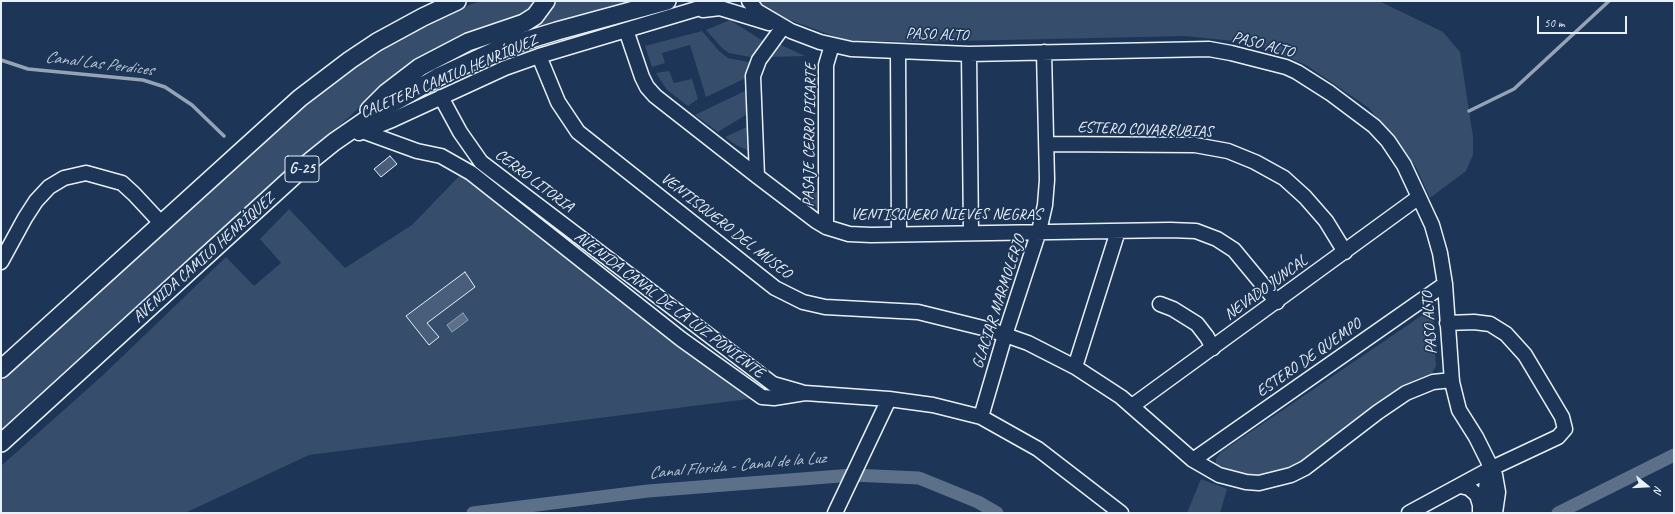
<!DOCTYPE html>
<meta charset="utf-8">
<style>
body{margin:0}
#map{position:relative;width:1675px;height:514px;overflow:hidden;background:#1d3557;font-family:Caveat,sans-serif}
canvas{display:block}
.frame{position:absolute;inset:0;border:2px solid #e8f1f8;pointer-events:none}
.north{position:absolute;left:1627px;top:466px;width:40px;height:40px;-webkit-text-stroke:3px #1d3557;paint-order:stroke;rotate:108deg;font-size:11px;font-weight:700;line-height:16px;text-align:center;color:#e8f1f8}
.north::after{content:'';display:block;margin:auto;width:14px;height:18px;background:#e8f1f8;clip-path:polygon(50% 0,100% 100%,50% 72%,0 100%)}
.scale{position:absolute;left:1537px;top:16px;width:90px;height:18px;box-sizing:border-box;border:2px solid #e8f1f8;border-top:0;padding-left:5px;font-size:12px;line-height:14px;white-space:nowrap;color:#e8f1f8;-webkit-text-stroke:3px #1d3557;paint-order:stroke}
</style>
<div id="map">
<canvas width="1675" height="514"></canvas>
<div class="frame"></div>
<div class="north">N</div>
<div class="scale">50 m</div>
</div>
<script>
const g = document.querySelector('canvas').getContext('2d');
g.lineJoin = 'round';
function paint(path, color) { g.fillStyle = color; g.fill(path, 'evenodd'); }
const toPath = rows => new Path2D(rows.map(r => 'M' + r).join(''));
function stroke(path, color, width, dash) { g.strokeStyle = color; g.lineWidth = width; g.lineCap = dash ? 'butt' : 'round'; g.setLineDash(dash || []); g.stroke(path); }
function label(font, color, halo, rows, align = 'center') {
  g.font = font + ' Caveat,sans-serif'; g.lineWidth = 3.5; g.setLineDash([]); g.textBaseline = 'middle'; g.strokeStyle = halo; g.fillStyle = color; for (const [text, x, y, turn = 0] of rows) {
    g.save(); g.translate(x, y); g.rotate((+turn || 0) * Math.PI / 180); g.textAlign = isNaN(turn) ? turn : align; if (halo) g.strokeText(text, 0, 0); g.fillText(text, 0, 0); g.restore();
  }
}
const green = toPath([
 [481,1,533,1,527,11,511,21,425,58,392,77,348,118,263,191,107,336,1,431,1,382,271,131,337,79,379,51,452,11],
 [557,1,642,1,405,86,424,71,467,51,525,30,544,19],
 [760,1,1379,1,1443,32,1460,52,1473,137,1473,155,1466,171,1430,198,1416,167,1369,108,1306,65,1253,43,1185,36,914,42,844,40,774,14],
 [730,20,763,41,765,45,755,58,729,53,722,48,706,30],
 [702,31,719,51,728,58,753,63,748,77,706,97,690,45,662,53,665,63,652,67,645,46],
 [777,43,805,56,767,57],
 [669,71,674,83,692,79,698,99,688,106,667,90,656,73],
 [749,89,749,113,718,132,695,115],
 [749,126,749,151,736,145,725,137],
 [466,169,756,398,309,455,185,513,1,513,1,466,102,376,226,257,254,286,281,263,260,239,289,209,345,268,412,225],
 [817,192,817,208,800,194],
 [1430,310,1435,314,1433,328,1436,366,1432,373,1415,380,1385,397,1296,465,1273,473,1255,476,1239,474,1222,469,1216,465,1216,459,1221,452],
 [1201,479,1227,489,1220,513,1187,513]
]);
const water = toPath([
 [463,313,468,320,452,332,447,325,463,313]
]);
const stream = toPath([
 [1,60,28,69,143,80,165,87,192,105,224,136],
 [1469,111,1514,89,1609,1]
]);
const canal = toPath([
 [473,513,648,491,853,475,919,478,978,502,997,513],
 [1558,513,1674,455]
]);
const building = toPath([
 [390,156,397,164,381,177,374,169,390,156],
 [465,272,475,287,427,323,439,337,429,345,406,316,465,272]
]);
const minor = toPath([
 [749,1,757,11,791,31,820,42,851,49,969,54,1209,49,1231,53,1286,67,1297,72,1330,93,1374,126,1388,141,1404,165,1432,225,1440,253,1445,284,1452,382,1459,410,1476,437,1495,475,1498,492,1495,513],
 [703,10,720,8,769,23],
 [626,30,642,77,647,87,655,96,757,176,816,221,826,227,849,234,871,235,1170,230,1196,231,1217,239,1234,250,1277,302],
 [898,51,899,234],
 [969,54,971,233],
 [539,56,558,102,578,132,775,288,803,302,825,307,918,312,991,330,1028,343,1075,367,1121,397,1193,460,1219,475,1246,482,1259,483,1291,475,1305,468,1378,412,1406,393,1433,382,1452,380],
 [441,97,460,132,481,162,773,384,801,392],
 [362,131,417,151,441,156,471,173,681,339,762,397,774,398,805,393,889,399,933,405,981,417,1038,449,1121,513],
 [359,133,392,120,505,68,539,56,703,7,715,1],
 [1047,144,1195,145,1228,151,1255,162,1284,178,1305,197,1326,221,1345,252],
 [757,176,753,76,759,60,783,27],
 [826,227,826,65,832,45],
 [1,262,25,218,36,201,49,187,64,178,86,173,122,183,134,194,161,223],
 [1160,304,1173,309,1197,324,1207,337,1213,348],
 [1075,367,1118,231],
 [1132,406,1419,197],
 [981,417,1005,335,1039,231,1045,205,1047,180,1044,52],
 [1193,460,1445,284],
 [1460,486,1469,488,1477,495,1480,505,1480,512],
 [835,513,889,399],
 [1409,513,1492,468,1558,437,1565,429,1562,417,1525,355,1506,334,1490,324,1474,322,1447,323],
 [1480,513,1485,501,1487,478,1492,468]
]);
const major = toPath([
 [369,110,386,93,420,67,468,42,524,23,535,16,546,1],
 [1,369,300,98,350,60,377,42,423,17,457,1],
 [1,443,308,163,334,142,379,111,438,77,501,48,557,31,667,1]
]);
const shields = [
 [302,169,34]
];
const shieldNames = [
 ["G-25",302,169]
];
const streetNames = [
 ["PASO ALTO",937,35,2],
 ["PASO ALTO",1263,45,15],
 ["CALETERA CAMILO HENRÍQUEZ",449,77,-23],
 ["ESTERO COVARRUBIAS",1145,130,2],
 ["PASAJE CERRO PICARTE",810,135,-89],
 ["CERRO LITORIA",534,181,37],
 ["VENTISQUERO NIEVES NEGRAS",946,215],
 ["VENTISQUERO DEL MUSEO",726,226,38],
 ["AVENIDA CAMILO HENRÍQUEZ",204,258,-42],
 ["NEVADO JUNCAL",1266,288,-36],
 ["GLACIAR MARMOLERJO",999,302,-72],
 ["AVENIDA CANAL DE LA LUZ PONIENTE",669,305,37],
 ["PASO ALTO",1430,323,-94],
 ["ESTERO DE QUEMPO",1309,358,-35]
];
const waterNames = [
 ["Canal Las Perdices",99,64,7],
 ["Canal Florida - Canal de la Luz",737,466,-5]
];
paint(green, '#374d6c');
paint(water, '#5d7089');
stroke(water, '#95a4b5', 1);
stroke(stream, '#95a4b5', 3.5);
stroke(canal, '#5d7089', 13);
paint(building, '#495e7a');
stroke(building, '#e8f1f8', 1);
stroke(minor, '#e8f1f8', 17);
stroke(major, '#e8f1f8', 20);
stroke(minor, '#1d3557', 14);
stroke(major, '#1d3557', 17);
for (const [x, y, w] of shields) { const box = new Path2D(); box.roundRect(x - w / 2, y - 13, w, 26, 3); g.fillStyle = '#1d3557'; g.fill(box); stroke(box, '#e8f1f8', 1); }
label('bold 15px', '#e8f1f8', null, shieldNames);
label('16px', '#e8f1f8', '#1d3557', streetNames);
label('italic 17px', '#b7c4d1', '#1d3557', waterNames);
</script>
